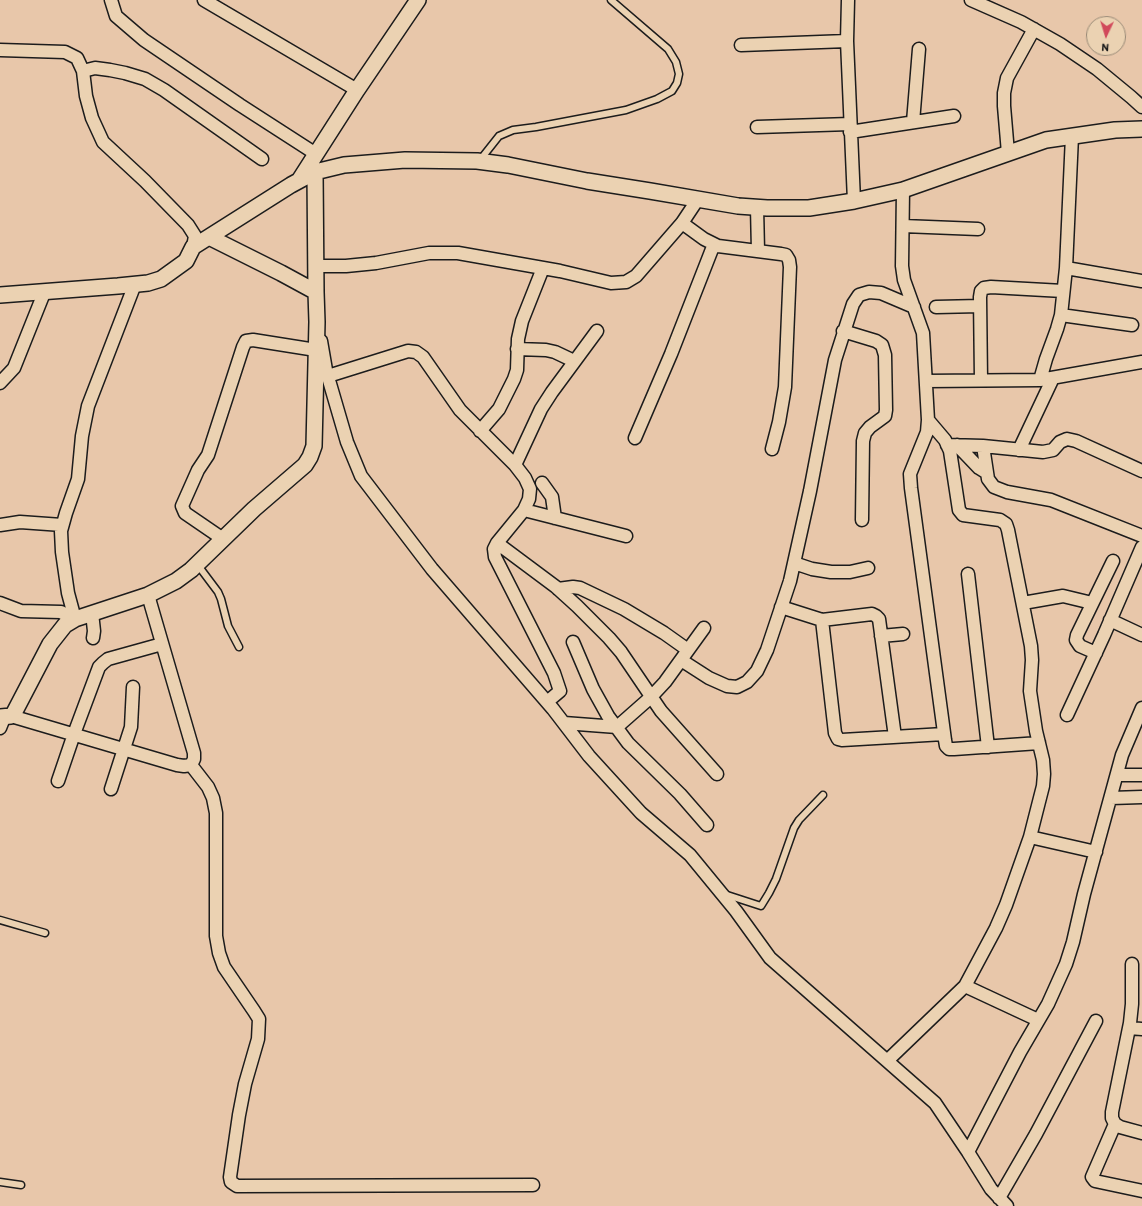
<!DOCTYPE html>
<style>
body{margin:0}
#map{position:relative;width:1142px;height:1206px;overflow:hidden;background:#e8c7aa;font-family:Itim,sans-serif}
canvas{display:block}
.north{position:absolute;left:1086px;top:16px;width:40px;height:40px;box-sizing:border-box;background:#ebd2b2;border:1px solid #988976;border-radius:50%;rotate:184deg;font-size:11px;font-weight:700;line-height:16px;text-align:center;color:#1c1c1c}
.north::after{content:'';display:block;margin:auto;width:14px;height:18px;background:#d1495b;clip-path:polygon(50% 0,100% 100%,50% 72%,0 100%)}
</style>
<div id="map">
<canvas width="1142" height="1206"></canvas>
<div class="north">N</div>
</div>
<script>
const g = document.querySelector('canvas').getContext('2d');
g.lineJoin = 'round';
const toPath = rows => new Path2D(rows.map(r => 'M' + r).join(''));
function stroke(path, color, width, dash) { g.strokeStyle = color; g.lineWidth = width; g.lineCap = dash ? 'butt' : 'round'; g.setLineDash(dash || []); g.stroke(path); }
const service = toPath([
 [480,160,499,136,513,130,536,127,626,110,657,99,672,91,677,83,679,74,676,62,668,49,611,0],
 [197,564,218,592,221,599,228,626,239,647],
 [724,894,761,906,769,893,776,879,794,828,799,820,823,795],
 [0,920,45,933],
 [0,1182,21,1185]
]);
const minor = toPath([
 [111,0,116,16,144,40,240,105,316,154],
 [204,0,357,90],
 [848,0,847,41,854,201],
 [971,0,1021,22,1060,44,1097,69,1131,97,1142,107],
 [741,45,847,41],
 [0,50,65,52,77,58,83,71,86,96,92,118,103,142,145,181,188,225,195,236,193,247],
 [83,71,95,68,110,70,125,73,145,79,164,90,262,159],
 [913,122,919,49],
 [757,127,850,124],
 [850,132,954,116],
 [1008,153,1004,106,1004,93,1007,78,1034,29],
 [903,190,902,266,904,280,923,333,928,420,927,432,910,474,911,488,945,740,946,746,949,749,954,749,1039,743],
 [757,207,758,251],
 [682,223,704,239,718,246,781,254,786,255,789,260,790,267,785,387,779,422,772,449],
 [903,226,978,229],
 [316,266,346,266,376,263,429,253,458,253,560,271,611,283,626,282,636,276,682,223,698,199],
 [1066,268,1142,281],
 [936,307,980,306],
 [1061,315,1132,325],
 [843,331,876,341,882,345,885,355,886,410,885,416,870,427,865,433,863,441,862,520],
 [321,341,326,370,347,442,361,476,432,569,553,709,589,756,641,813,690,855,736,911,770,958,935,1103,968,1152,991,1189,1007,1206],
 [517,349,546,350,555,352,574,361],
 [328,376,408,351,416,352,423,357,460,410,515,465,525,478,530,489,529,499,524,510,497,543,494,549,495,557,554,673,560,691,547,702],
 [981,380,980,297,981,291,984,288,991,287,1063,291],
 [1040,380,1046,359,1057,329,1061,315,1066,268,1072,136],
 [926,381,1040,380,1142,362],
 [0,383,14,368,44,293],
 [480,431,499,409,514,379,517,370,518,339,522,321,543,268],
 [635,438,671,354,714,244],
 [947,445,983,446,1043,452,1053,450,1060,442,1067,439,1076,441,1142,471],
 [957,445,979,468,987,473],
 [983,446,988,479,994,487,1007,492,1051,500,1142,536],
 [1019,450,1053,378],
 [515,465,541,409,552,392,597,331],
 [542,483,552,497,555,518],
 [524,510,626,536],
 [0,525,20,522,62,525],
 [223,539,185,513,182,506,198,470,208,455,243,347,246,341,253,340,316,350],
 [497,543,556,587,577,606,609,638,621,652,661,711,717,774],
 [794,563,812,569,831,572,850,572,868,568],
 [968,574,988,747],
 [558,589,573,587,580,588,624,609,664,633,688,650],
 [0,603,21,611,61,612,66,615,71,621],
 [1023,603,1063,596,1092,603],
 [781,607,822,620,872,614,876,616,879,619,895,737],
 [92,613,94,631,93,638],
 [75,619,68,593,62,552,61,531,66,513,78,479,82,436,88,406,135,284],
 [822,620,835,733,838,739,842,740,944,734],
 [1110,620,1142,635],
 [881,636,903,634],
 [573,642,593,689,608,716,628,743,680,794,707,825],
 [1096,653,1080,646,1076,640,1077,635,1113,561],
 [681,660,709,678,727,686,737,687,747,682,757,671,767,650,790,581,810,491,835,360,853,304,859,295,869,292,881,293,914,307],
 [1067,715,1104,635,1142,547],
 [11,716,177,765,184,766,191,765,194,759,194,753,148,595],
 [564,723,617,727,651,697,665,682,704,628],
 [0,728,4,718],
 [191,765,208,787,213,798,216,813,216,936,219,953,224,967,254,1011,259,1019,258,1039,245,1084,239,1115,230,1177,231,1182,237,1186,533,1185],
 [1117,775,1142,775],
 [58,781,74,734,99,667,103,663,108,659,162,644],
 [111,789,131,727,133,687],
 [1111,798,1142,797],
 [1030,837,1096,852],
 [1132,964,1132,1004,1130,1023,1112,1112,1112,1118,1115,1124,1120,1127,1142,1133],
 [965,986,1038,1020],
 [1129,1028,1142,1029],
 [888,1060,965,986,996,928,1006,905,1030,837,1043,786,1044,774,1043,760,1036,731,1030,691,1032,660,1031,646,1008,530,1006,524,1000,520,963,515,959,510,950,451,945,440,928,420],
 [1115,1124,1092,1177,1095,1181,1142,1191],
 [968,1152,1020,1052,1048,1004,1066,964,1073,942,1084,894,1122,755,1142,708],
 [999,1198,1036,1134,1096,1021]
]);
const tertiary = toPath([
 [300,179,357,90,418,0],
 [209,237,281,273,316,292],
 [0,295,118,286,148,283,161,279,186,261,193,247,291,185,315,172,344,165,405,160,477,161,508,165,587,181,650,191,738,206,767,208,809,208,854,201,903,190,1046,140,1115,130,1142,129],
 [0,717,11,716,14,713,50,644,65,625,75,619,148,595,176,581,191,570,254,509,305,465,310,457,314,446,317,322,316,292,315,172]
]);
stroke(service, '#1c1c1c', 9);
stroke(minor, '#1c1c1c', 15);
stroke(tertiary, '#1c1c1c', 18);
stroke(service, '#ebd2b2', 6);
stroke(minor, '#ebd2b2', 12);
stroke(tertiary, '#ebd2b2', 15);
</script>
